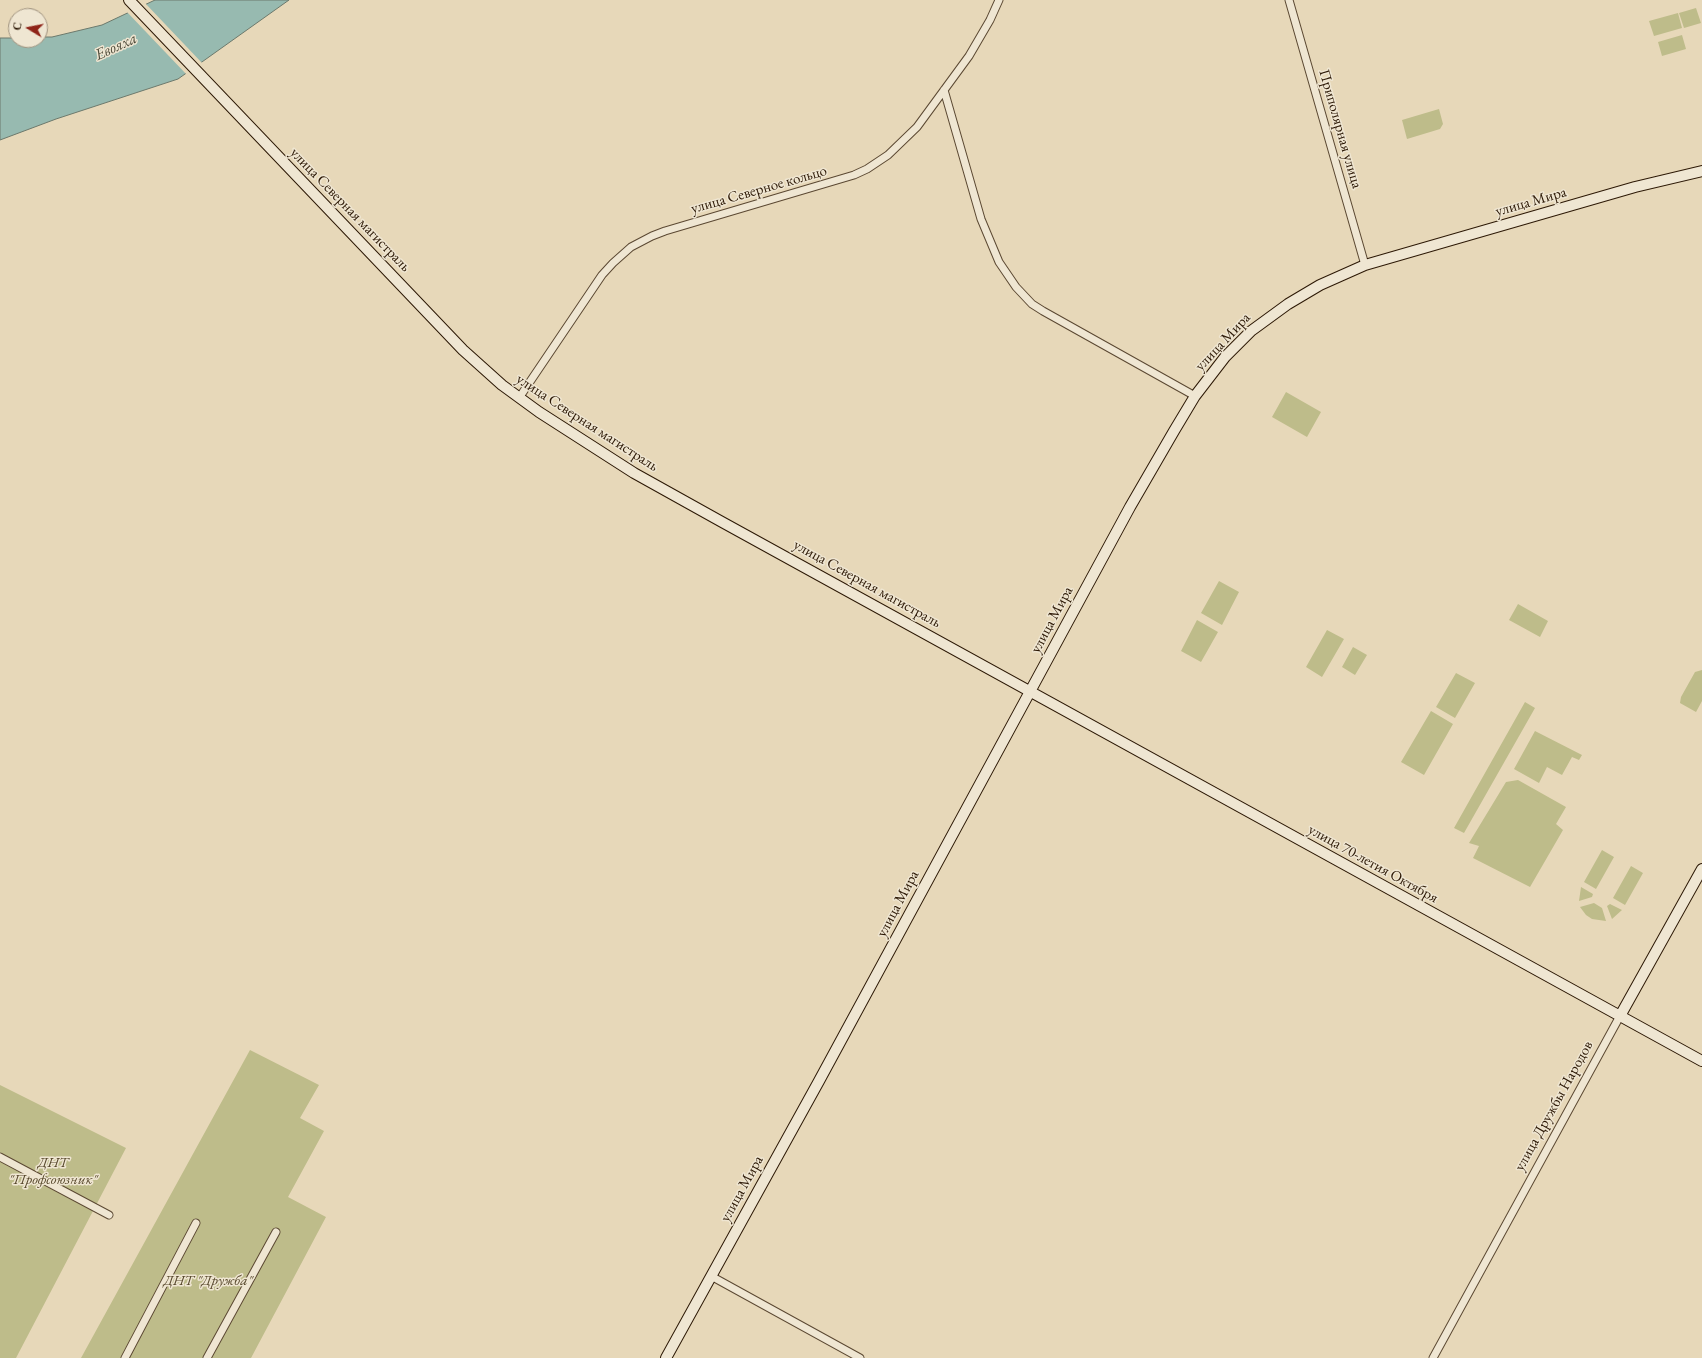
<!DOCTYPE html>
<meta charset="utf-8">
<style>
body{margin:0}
#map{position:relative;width:1702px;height:1358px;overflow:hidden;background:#e7d8b9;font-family:"EB Garamond",serif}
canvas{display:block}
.north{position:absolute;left:8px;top:8px;width:40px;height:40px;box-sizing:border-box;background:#efe6d2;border:1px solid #a19480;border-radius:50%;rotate:280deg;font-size:11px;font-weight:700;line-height:16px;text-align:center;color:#2c1805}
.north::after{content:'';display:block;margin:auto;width:14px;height:18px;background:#8f2418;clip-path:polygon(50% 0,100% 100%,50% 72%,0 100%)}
</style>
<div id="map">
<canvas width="1702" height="1358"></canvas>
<div class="north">С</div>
</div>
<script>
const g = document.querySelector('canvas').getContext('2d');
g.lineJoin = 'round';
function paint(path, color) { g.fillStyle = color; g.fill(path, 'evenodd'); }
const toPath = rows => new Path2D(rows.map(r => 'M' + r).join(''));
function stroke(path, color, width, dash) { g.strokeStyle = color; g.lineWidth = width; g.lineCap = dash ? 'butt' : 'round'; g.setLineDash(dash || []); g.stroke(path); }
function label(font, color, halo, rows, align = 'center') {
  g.font = font + ' "EB Garamond",serif'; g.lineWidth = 3; g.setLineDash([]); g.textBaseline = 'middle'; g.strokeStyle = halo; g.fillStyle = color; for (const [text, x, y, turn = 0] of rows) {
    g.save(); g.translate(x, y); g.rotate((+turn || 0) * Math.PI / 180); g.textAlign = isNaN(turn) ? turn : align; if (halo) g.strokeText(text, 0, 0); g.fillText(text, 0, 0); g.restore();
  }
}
const green = toPath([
 [1696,8,1701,23,1684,28,1679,13],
 [1678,13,1682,28,1654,36,1649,21],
 [1682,35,1686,49,1662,56,1658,42],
 [1439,109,1443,124,1440,129,1407,139,1402,120],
 [1286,392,1321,412,1307,437,1272,417],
 [1219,581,1239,592,1222,625,1201,613],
 [1518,604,1548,621,1540,637,1509,620],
 [1197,620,1218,632,1201,662,1181,651],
 [1327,630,1344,639,1322,677,1306,667],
 [1353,647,1367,655,1355,675,1342,667],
 [1702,670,1702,701,1696,712,1680,703,1681,697,1695,672],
 [1456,673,1475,683,1455,718,1436,707],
 [1525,702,1535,708,1464,833,1454,828],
 [1431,711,1453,724,1424,775,1401,762],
 [1535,731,1582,755,1579,760,1572,757,1562,775,1547,767,1539,783,1514,769],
 [1518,780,1566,807,1556,824,1563,830,1530,887,1473,858,1479,846,1469,843,1506,782],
 [1602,850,1614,857,1596,889,1584,882],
 [1631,866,1643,873,1625,905,1613,898],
 [1581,887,1593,894,1592,897,1579,901],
 [1594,903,1602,908,1606,921,1592,919,1586,915,1580,907],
 [1610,904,1622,910,1612,919,1607,906],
 [250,1050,319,1085,300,1118,324,1131,288,1197,326,1217,251,1358,81,1358],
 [0,1085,126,1148,16,1358,0,1358]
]);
const water = toPath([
 [155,0,289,0,178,79,56,119,0,140,0,38,16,38,16,40,40,40,40,37,52,37,102,25,155,0]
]);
const pier = toPath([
 [145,3,203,64,187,75,127,12]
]);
const street = toPath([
 [1289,0,1365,265],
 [944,90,981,219,999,262,1016,287,1032,304,1043,311,1195,396],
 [519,398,602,275,613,263,631,247,652,236,665,231,854,175,867,169,888,155,917,127,969,56,990,20,999,0],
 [0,1157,109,1215],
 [711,1276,860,1358],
 [125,1358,196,1223],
 [207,1358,276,1232],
 [1433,1358,1620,1016]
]);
const secondary = toPath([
 [129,0,463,350,502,385,539,412,634,473,722,522,1702,1061],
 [1620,1016,1702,869],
 [666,1358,819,1081,1130,507,1174,431,1195,396,1225,357,1251,331,1288,304,1320,285,1365,265,1635,187,1702,171]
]);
const streetNames = [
 ["Приполярная улица",1340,129,74],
 ["улица Северное кольцо",759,190,-16],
 ["улица Мира",1531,202,-16],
 ["улица Северная магистраль",350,210,46],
 ["улица Мира",1223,342,-47],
 ["улица Северная магистраль",587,423,33],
 ["улица Северная магистраль",867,584,29],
 ["улица Мира",1052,620,-62],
 ["улица 70-летия Октября",1373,864,29],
 ["улица Мира",898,904,-62],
 ["улица Дружбы Народов",1554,1106,-61],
 ["улица Мира",742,1189,-61]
];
const parkNames = [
 ["ДНТ",53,1163],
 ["\"Профсоюзник\"",53,1180],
 ["ДНТ \"Дружба\"",208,1281]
];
const waterNames = [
 ["Евояха",116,47,-25]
];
paint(green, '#bebc8a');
paint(water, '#97bab0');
stroke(water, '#6c796c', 1);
paint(pier, '#e7d8b9');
stroke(street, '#5b4832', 9);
stroke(secondary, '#2c1805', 12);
stroke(street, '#efe6d2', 7);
stroke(secondary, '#efe6d2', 10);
label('15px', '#2c1805', '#efe6d2', streetNames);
label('italic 15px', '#58492d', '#efe6d2', parkNames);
label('italic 16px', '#4c4938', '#efe6d2', waterNames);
</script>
